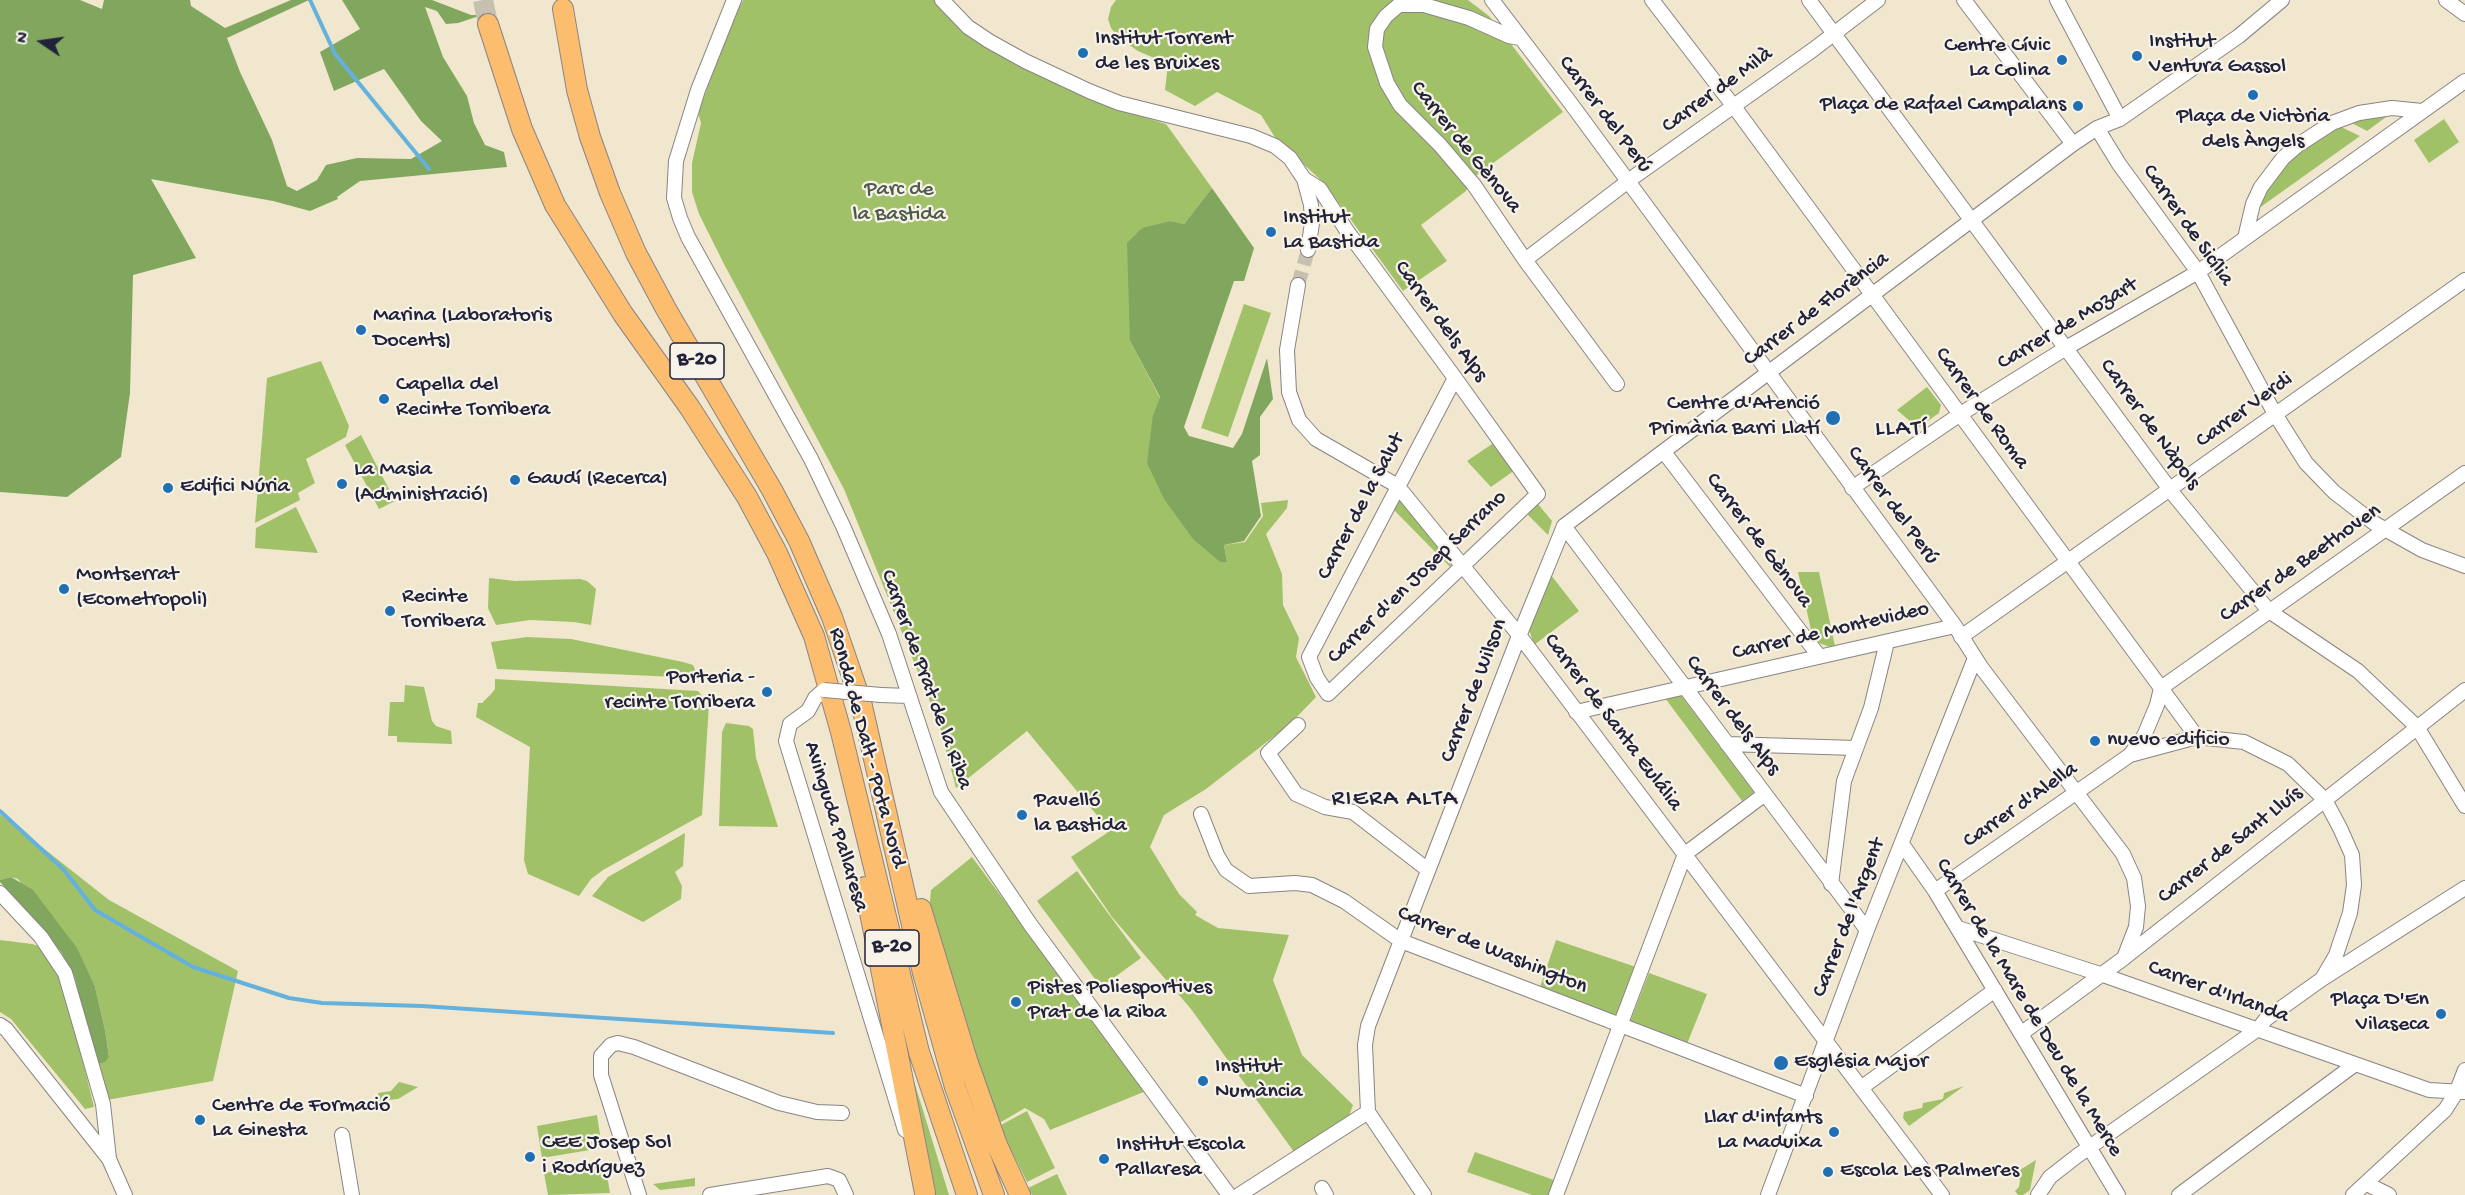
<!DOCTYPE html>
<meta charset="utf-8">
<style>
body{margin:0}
#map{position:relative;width:2465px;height:1195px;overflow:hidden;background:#f0e7ce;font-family:"Gochi Hand",sans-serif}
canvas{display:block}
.north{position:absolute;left:12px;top:12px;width:60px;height:60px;-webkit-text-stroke:4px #f7f3e8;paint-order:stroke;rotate:283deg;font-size:16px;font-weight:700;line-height:24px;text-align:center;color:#22223b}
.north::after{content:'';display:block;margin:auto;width:21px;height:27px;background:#22223b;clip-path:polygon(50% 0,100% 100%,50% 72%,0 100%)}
</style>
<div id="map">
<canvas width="2465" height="1195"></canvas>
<div class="north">N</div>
</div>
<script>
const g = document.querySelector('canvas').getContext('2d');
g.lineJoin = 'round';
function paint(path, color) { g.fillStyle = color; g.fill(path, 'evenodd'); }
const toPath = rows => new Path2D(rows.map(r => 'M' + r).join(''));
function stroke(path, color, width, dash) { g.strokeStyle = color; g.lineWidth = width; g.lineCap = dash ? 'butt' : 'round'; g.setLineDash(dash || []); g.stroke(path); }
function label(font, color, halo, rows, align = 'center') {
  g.font = font + ' "Gochi Hand",sans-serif'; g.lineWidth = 4.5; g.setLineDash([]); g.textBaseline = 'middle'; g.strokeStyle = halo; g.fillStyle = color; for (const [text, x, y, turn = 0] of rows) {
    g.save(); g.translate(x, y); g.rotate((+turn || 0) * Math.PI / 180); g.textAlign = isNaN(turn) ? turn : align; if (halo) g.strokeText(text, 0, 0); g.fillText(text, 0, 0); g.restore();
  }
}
const green = toPath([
 [743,0,937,0,964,33,1103,104,1166,124,1212,188,1184,224,1171,221,1130,341,1160,398,1153,415,1220,562,1227,562,1224,545,1245,542,1263,516,1261,503,1288,500,1287,508,1266,534,1282,574,1283,605,1299,638,1296,657,1316,697,1290,724,1206,789,1164,815,1150,847,1179,894,1197,912,1195,915,1218,928,1289,935,1273,980,1302,1055,1353,1105,1348,1119,1294,1152,1191,1009,1112,917,1071,857,1107,833,1096,814,1027,731,956,788,939,724,844,489,724,264,699,214,692,192,692,163,701,123,698,113,730,27],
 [1116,0,1468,0,1489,16,1498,27,1563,112,1470,180,1466,191,1421,225,1447,261,1403,291,1324,183,1276,139,1261,115,1217,92,1195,106,1165,90,1168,64,1138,51,1118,37,1111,28,1108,19,1111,7],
 [2393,112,2367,131,2348,121],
 [2444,119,2459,142,2429,163,2414,140],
 [2337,125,2360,136,2255,211,2257,203,2289,158],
 [1244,304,1271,313,1228,437,1201,428],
 [321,361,349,426,346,437,306,459,315,483,298,493,300,500,255,523,267,378],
 [1927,387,1941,405,1939,413,1918,428,1897,410],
 [361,435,395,501,379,509,345,445],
 [1495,442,1515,470,1491,487,1467,461],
 [1402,497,1452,561,1450,567,1393,509],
 [1538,504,1552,521,1548,535,1527,514],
 [296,507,318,553,255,548,256,528],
 [1798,572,1819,572,1835,646,1830,647,1819,643,1812,634],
 [1551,575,1579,611,1534,645,1529,629],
 [489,578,515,581,580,579,587,581,596,589,591,625,574,622,530,620,496,625,488,608],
 [527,637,571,639,683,662,693,665,699,678,497,669,491,642],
 [495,679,698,691,709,704,702,815,603,870,591,879,579,896,528,874,524,860,530,747,476,717,478,703,482,703,491,694,495,689],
 [405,685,424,687,432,721,436,726,451,731,452,744,397,742,397,736,388,736,390,702,404,702],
 [1680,694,1754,792,1742,801,1665,698],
 [726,723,749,726,753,729,756,758,778,827,719,826,722,732],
 [0,814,109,900,238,971,213,1081,107,1100,97,1064,109,1057,105,1030,95,987,18,879,11,877,0,880],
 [685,833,683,866,675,872,682,886,681,899,643,922,592,896,608,877],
 [972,857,1146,1091,1050,1130,1044,1119,1025,1108,996,1125,929,912,931,890],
 [1077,871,1141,958,1101,987,1037,901],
 [0,940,32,944,41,947,48,954,66,993,94,1107,85,1109,11,1019,0,1012],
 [1556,940,1636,967,1617,1017,1540,987],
 [1649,973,1707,994,1687,1044,1630,1022],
 [906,1055,949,1195,933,1195],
 [399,1082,418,1087,398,1099,378,1101,378,1093,391,1091],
 [1964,1086,1909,1126,1903,1118,1904,1112,1922,1108,1923,1103,1943,1099,1944,1093],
 [1027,1111,1055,1168,1027,1182,999,1126],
 [597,1115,602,1148,542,1158,537,1126],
 [1475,1152,1554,1180,1548,1195,1532,1195,1467,1172],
 [2036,1160,2030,1190,2023,1195,2018,1195,2015,1191,2019,1187,2020,1180,2015,1173],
 [605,1163,610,1193,548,1195,544,1173],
 [1057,1174,1067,1195,1032,1195,1028,1188],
 [695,1178,695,1186,660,1190,653,1184]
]);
const forest = toPath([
 [0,0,80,0,102,9,104,0,190,0,191,6,225,28,291,0,309,0,227,38,240,72,272,140,287,186,297,191,317,180,326,165,357,158,411,159,442,141,421,121,384,69,334,91,320,52,360,29,342,0,432,0,471,15,482,15,458,23,446,24,437,11,425,7,443,57,467,96,474,123,485,145,504,152,507,167,360,181,337,197,338,199,310,211,273,201,151,179,196,258,133,275,130,393,121,457,67,497,0,492],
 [1212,188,1254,248,1244,281,1234,281,1184,427,1189,436,1233,448,1242,434,1267,358,1273,399,1260,417,1260,455,1252,461,1261,516,1244,541,1224,545,1227,562,1220,562,1193,539,1164,499,1147,463,1153,415,1160,397,1130,341,1127,243,1142,228,1171,221,1184,224],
 [11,877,33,890,77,948,95,987,105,1030,109,1057,105,1062,97,1064,74,975,61,952,0,882,0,880]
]);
const stream = toPath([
 [310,0,335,54,429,169],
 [0,811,64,870,95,910,193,967,289,998,322,1003,422,1006,833,1033]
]);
const minorTunnel = toPath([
 [1298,285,1308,250]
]);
const highwayTunnel = toPath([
 [483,0,488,24]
]);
const minor = toPath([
 [734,0,698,90,676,161,674,198,680,218,688,237,811,459,843,526,889,634,941,792,1030,924,1229,1195],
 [942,0,968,27,989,41,1025,61,1089,91,1119,103,1251,136,1275,146,1290,158,1304,179,1311,205,1312,223,1308,250],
 [1492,0,1572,105,1955,626,1981,667,2123,854,2134,878,2138,906,2136,927,2124,958],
 [1652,0,1738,112,2197,737],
 [1809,0,2174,495,2269,611,2358,671,2417,727,2465,806],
 [1964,0,2073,144],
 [2057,0,2120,119],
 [2446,0,2465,14],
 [1520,38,1509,36,1469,18,1424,5,1399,5,1386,16,1377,29,1375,47,1387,83,1400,105,1440,145,1474,185,1525,260,1617,384],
 [2097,128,2119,164,2198,272,2275,414,2306,463,2334,492,2374,523,2422,550,2465,566],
 [1304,179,1320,189,1347,231,1455,378,1538,494,1328,694,1317,678,1309,657,1455,378],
 [2245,238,2253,204,2261,187,2283,158,2298,145,2332,123,2359,113,2392,108,2422,111],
 [1525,260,1635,176,1814,49,1878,0],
 [1298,285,1287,350,1289,392,1299,420,1316,439,1396,485,1404,494,1519,635,1942,1195],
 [1664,452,1819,656],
 [1852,488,1959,415,2066,348,2198,272,2465,81],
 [1564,526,2073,144,2097,128,2120,119,2239,36,2282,0],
 [1564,526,1867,930],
 [1961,637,2465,280],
 [2161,688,2465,473],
 [824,690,815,698,808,711,790,724,786,741,905,1130],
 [881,695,909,696],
 [1576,712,1955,626],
 [1298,725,1268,753,1296,794,1325,807,1353,812,1428,870],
 [1727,744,1856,748],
 [2130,755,2144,736,2157,705,2161,688],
 [1201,814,1217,855,1226,870,1249,886,1295,883,1312,885,1344,901,1401,941,1806,1096],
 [1902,844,1935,891,2118,1195],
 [1831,884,1844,781,1871,708,1887,642],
 [1935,891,2130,755,2197,737,2244,742,2288,764,2325,800,2340,828,2352,855,2354,885,2350,913,2336,955,2322,979],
 [0,893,41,937,65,973,103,1104,109,1159],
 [1958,928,2100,974,2429,1090,2465,1092],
 [0,1025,6,1029,109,1159,125,1195],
 [2022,1033,2124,958,2465,690],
 [1861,1088,1995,990],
 [1368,1112,1365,1045,1368,1026,1515,646,1564,526],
 [1368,1112,1424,1195],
 [342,1135,352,1195],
 [2367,1184,2389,1195],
 [1322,1188,1326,1195],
 [639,1195,601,1075,601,1056,611,1045,618,1043,634,1047,779,1103,817,1112,842,1113],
 [710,1195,828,1176,839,1180,846,1195],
 [1239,1195,1368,1112],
 [1556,1195,1685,854,1765,794],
 [1768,1195,1867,930,1975,658],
 [2038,1195,2050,1177,2077,1156,2258,1029,2266,1019,2322,979,2465,888],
 [2179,1195,2354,1065],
 [2353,1195,2445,1110,2456,1093,2465,1070]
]);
const highway = toPath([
 [563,9,577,90,590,137,610,193,636,253,666,309,772,490,799,541,832,617,861,702,923,973,955,1087,994,1195],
 [488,24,522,129,555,205,623,314,690,408,747,497,777,553,814,636,841,732,919,1052,967,1195],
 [865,887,925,1193],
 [921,909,967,1060,997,1145,1020,1195]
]);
const minorBridge = toPath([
 [824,690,881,695]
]);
const markers = [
 [1083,53,6,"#1f6fb2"],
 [2137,56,6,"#1f6fb2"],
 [2062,60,6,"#1f6fb2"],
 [2253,95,6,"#1f6fb2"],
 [2078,106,6,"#1f6fb2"],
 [1271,232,6,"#1f6fb2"],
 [361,330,6,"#1f6fb2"],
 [384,399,6,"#1f6fb2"],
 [1833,418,8,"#1f6fb2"],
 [515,480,6,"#1f6fb2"],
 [342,484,6,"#1f6fb2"],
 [168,488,6,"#1f6fb2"],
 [64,589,6,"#1f6fb2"],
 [390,611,6,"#1f6fb2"],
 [767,692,6,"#1f6fb2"],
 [2095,741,6,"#1f6fb2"],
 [1022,815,6,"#1f6fb2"],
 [1016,1002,6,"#1f6fb2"],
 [2441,1014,6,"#1f6fb2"],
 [1781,1063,8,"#1f6fb2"],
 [1203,1081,6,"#1f6fb2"],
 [200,1120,6,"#1f6fb2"],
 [1834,1132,6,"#1f6fb2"],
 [530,1157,6,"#1f6fb2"],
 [1104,1159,6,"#1f6fb2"],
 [1828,1172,6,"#1f6fb2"]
];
const shields = [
 [697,361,54],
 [892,948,54]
];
const shieldNames = [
 ["B-20",697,361],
 ["B-20",892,948]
];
const poiNames = [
 ["Institut Torrent",1095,40],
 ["de les Bruixes",1095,65],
 ["Institut",2149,43],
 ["Ventura Gassol",2149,68],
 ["Centre Cívic",2050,47,"right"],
 ["La Colina",2050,72,"right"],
 ["Plaça de Rafael Campalans",2066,106,"right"],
 ["Plaça de Victòria",2253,118,"center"],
 ["dels Àngels",2253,143,"center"],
 ["Institut",1283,219],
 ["La Bastida",1283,244],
 ["Marina (Laboratoris",373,317],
 ["Docents)",373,342],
 ["Capella del",396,386],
 ["Recinte Torribera",396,411],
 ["Centre d'Atenció",1820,405,"right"],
 ["Primària Barri Llatí",1820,430,"right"],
 ["La Masia",354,471],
 ["(Administració)",354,496],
 ["Gaudí (Recerca)",527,480],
 ["Edifici Núria",180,488],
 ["Montserrat",76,576],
 ["(Ecometropoli)",76,601],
 ["Recinte",402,598],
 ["Torribera",402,623],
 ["Porteria -",755,679,"right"],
 ["recinte Torribera",755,704,"right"],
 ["nuevo edificio",2107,741],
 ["Pavelló",1034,802],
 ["la Bastida",1034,827],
 ["Pistes Poliesportives",1028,989],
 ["Prat de la Riba",1028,1014],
 ["Plaça D'En",2429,1001,"right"],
 ["Vilaseca",2429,1026,"right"],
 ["Església Major",1794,1063],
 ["Institut",1215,1068],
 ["Numància",1215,1093],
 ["Centre de Formació",212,1107],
 ["La Ginesta",212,1132],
 ["Llar d'infants",1822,1119,"right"],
 ["La Maduixa",1822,1144,"right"],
 ["CEE Josep Sol",542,1144],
 ["i Rodríguez",542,1169],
 ["Institut Escola",1116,1146],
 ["Pallaresa",1116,1171],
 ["Escola Les Palmeres",1840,1172]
];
const streetNames = [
 ["Carrer de Milà",1718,91,-36],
 ["Carrer del Perú",1604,115,53],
 ["Carrer de Gènova",1465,148,51],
 ["Carrer de Sicília",2187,226,55],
 ["Carrer de Florència",1817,310,-37],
 ["Carrer dels Alps",1440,322,54],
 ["Carrer de Mozart",2068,325,-31],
 ["Carrer de Roma",1981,409,54],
 ["Carrer Verdi",2245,411,-36],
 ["Carrer de Nàpols",2149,425,54],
 ["Carrer del Perú",1892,506,54],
 ["Carrer de la Salut",1362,507,-62],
 ["Carrer de Gènova",1758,541,53],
 ["Carrer de Beethoven",2301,564,-35],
 ["Carrer d'en Josep Serrano",1418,578,-44],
 ["Carrer de Montevideo",1831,632,-13],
 ["Carrer de Prat de la Riba",925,680,70],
 ["Carrer de Wilson",1475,691,-69],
 ["Carrer dels Alps",1732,716,53],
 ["Carrer de Santa Eulália",1612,723,53],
 ["Ronda de Dalt - Pota Nord",866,748,75],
 ["Carrer d'Alella",2021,806,-35],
 ["Avinguda Pallaresa",835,827,73],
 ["Carrer de Sant Lluís",2231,846,-38],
 ["Carrer de l'Argent",1850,918,-69],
 ["Carrer de Washington",1492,951,22],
 ["Carrer d'Irlanda",2218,993,20],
 ["Carrer de la Mare de Deu de la Merce",2028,1008,59]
];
const parkNames = [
 ["Parc de",899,191],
 ["la Bastida",899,216]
];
const neighbourhoodNames = [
 ["LLATÍ",1902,430],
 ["RIERA ALTA",1395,800]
];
paint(green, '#a1c169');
paint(forest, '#80a75d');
stroke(stream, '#64b1de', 4);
stroke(minorTunnel, '#c7c0b1', 14, [14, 7]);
stroke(highwayTunnel, '#c7c0b1', 20, [20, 10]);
stroke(minor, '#898484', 16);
stroke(highway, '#898484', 22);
stroke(minor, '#fff', 14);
stroke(highway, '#fcbd6f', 20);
stroke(minorBridge, '#898484', 16, []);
stroke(minorBridge, '#fff', 14);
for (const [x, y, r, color] of markers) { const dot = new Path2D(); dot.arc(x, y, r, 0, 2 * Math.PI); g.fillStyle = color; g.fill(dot); stroke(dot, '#f7f3e8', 2); }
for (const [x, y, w] of shields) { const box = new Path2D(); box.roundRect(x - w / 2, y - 18, w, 36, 4.5); g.fillStyle = '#f7f3e8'; g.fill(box); stroke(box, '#22223b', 1.5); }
label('bold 21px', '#22223b', null, shieldNames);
label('22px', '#22223b', '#f7f3e8', poiNames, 'left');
label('22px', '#22223b', '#f7f3e8', streetNames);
label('22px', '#4e5a4b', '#f7f3e8', parkNames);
g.letterSpacing = '1.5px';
label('24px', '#22223b', '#f7f3e8', neighbourhoodNames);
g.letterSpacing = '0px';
</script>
